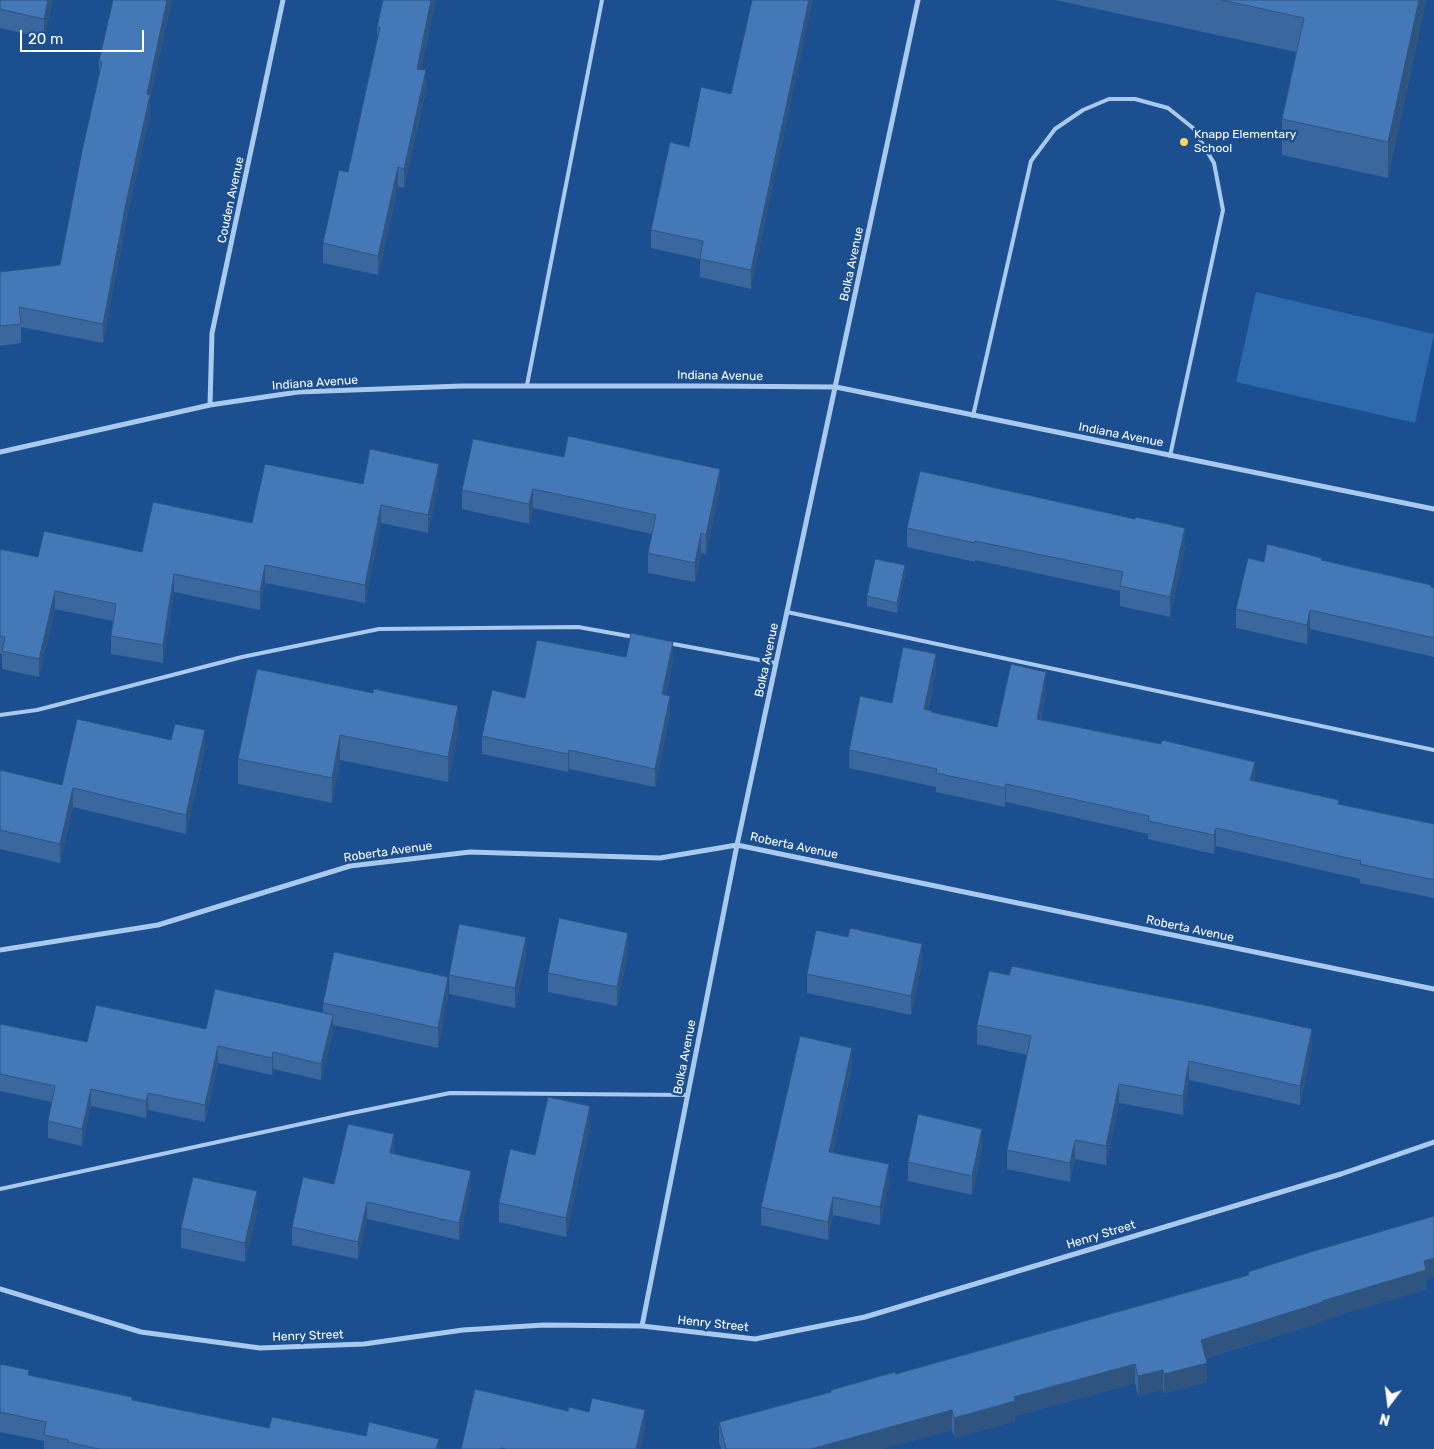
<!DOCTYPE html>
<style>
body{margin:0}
#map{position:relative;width:1434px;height:1449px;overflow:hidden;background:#1b4f8f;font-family:Rubik,sans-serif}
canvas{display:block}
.north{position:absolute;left:1364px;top:1379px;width:50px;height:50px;-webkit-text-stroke:4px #1b4f8f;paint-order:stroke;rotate:195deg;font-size:14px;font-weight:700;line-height:20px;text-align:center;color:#fff}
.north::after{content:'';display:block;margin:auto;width:18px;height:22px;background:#fff;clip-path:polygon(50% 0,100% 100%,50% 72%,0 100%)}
.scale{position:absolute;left:20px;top:30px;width:124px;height:22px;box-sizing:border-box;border:2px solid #fff;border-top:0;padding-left:6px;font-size:15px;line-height:18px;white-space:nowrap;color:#fff;-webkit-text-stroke:4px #1b4f8f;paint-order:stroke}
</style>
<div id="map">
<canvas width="1434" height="1449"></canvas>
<div class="north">N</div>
<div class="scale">20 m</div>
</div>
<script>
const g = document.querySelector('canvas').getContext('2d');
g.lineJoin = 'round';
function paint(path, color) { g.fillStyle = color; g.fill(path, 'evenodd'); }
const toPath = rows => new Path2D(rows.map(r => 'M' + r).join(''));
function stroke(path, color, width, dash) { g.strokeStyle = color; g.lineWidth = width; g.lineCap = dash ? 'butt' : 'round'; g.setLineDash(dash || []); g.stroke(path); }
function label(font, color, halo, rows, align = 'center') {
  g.font = font + ' Rubik,sans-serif'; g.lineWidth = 5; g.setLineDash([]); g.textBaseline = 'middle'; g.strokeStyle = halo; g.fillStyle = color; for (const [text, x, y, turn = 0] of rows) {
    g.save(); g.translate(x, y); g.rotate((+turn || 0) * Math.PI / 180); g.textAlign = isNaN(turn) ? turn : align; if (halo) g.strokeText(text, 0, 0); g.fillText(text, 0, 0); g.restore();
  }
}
const green = toPath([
 [1256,292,1434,334,1415,423,1236,382]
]);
const service = toPath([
 [527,385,602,0],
 [973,416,1031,161,1055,129,1083,110,1109,99,1135,99,1168,108,1193,128,1214,163,1223,210,1170,456],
 [787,612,1434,750],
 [668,643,776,663],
 [0,715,37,710,242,657,379,629,578,627,634,637],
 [0,1189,347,1114,450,1093,687,1095]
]);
const minor = toPath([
 [210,405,212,333,283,0],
 [0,452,210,405,298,392,462,386,709,386,836,387,1434,509],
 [0,950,158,925,350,866,470,852,660,858,737,845,1434,989],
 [0,1289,141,1332,260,1348,364,1344,463,1330,544,1325,642,1326,755,1339,865,1317,1341,1174,1434,1142],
 [642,1326,737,845,918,0]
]);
const wall = toPath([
 [0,0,53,0,44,38,0,28],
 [113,0,172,0,150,98,150,114,126,222,103,343,21,327,21,343,0,346,0,272,60,265,99,74,99,61],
 [383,0,436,0,421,69,426,90,404,188,398,187,378,275,323,263,323,243,348,172,377,39,377,27],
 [752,0,751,289,700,277,700,259,651,248,651,230,689,147,731,94],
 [1055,0,1426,0,1388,178,1282,155,1282,119,1296,52],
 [473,439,720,488,706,554,701,553,695,582,648,573,648,553,652,534,533,508,529,524,462,509,462,490],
 [439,482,428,533,381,523,365,603,265,583,260,610,174,592,163,663,111,654,111,636,113,621,55,609,39,677,2,669,2,654,0,654,0,549,38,557,142,552,252,523,363,484],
 [907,528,1185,547,1170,617,1120,606,1120,591,975,560,975,562,907,547],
 [1322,560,1434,588,1434,657,1310,629,1307,644,1236,628,1236,609,1264,562],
 [905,575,897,613,867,606,867,596],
 [626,657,673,660,666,695,670,714,655,787,569,769,568,772,482,754,482,736,525,698],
 [257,669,458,731,448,782,340,760,332,803,238,784,238,759],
 [936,672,928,710,932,712,997,727,1046,691,1041,719,1254,781,1339,804,1434,824,1434,898,1360,883,1360,879,1216,846,1214,854,1148,839,1148,834,1006,802,1005,807,936,792,936,787,849,768,849,750,892,703],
 [205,749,186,834,73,807,60,863,0,849,0,770,62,785],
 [628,952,617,1006,548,992,548,973],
 [526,957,515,1008,449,994,449,975],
 [922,963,911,1015,807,993,807,974],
 [448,996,438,1048,333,1025,333,1032,321,1080,273,1069,272,1075,218,1063,205,1122,148,1110,146,1118,91,1106,82,1146,48,1138,48,1121,52,1102,0,1091,0,1024,87,1042,206,1029,323,1013,323,1003],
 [977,1025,1312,1048,1300,1105,1189,1080,1183,1115,1119,1103,1106,1165,1075,1159,1070,1182,1007,1169,1007,1150,1027,1055,977,1044],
 [852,1066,833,1152,889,1182,880,1225,833,1215,828,1240,761,1225,761,1207],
 [590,1125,566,1237,499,1222,499,1203,535,1155],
 [982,1148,972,1195,908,1181,908,1162],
 [394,1151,394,1154,471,1188,459,1240,367,1219,358,1259,292,1245,292,1227,334,1184],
 [257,1211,245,1262,181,1248,181,1228],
 [1248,1272,1426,1280,1426,1289,1323,1320,1323,1322,1206,1358,1207,1382,1164,1393,1163,1389,1138,1396,1135,1383,1015,1416,1015,1421,954,1438,952,1430,881,1449,721,1449,719,1442,719,1422,831,1392,1248,1275],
 [0,1364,29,1375,132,1400,269,1428,366,1436,439,1449,44,1449,44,1441,0,1432]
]);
const shadedWall = toPath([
 [48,0,53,0,44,38,44,19],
 [167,0,172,0,150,98,150,114,126,222,103,343,103,324,147,94],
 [431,0,436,0,417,88,417,69],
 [809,0,813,0,751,289,751,270],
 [1419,0,1426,0,1388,178,1388,142],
 [426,70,426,90,404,188,404,169],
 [398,167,398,187,378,275,378,256],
 [439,464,439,482,428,533,428,515],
 [720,469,720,488,706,554,706,535],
 [533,489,533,508,529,524,529,504],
 [381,505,381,523,365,603,365,585],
 [1185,528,1185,547,1170,617,1170,597],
 [701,533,701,553,695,582,695,563],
 [265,565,265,583,260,610,260,592],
 [905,565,905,575,897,613,897,603],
 [174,574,174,592,163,663,163,645],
 [55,591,55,609,39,677,39,659],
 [1310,610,1310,629,1307,644,1307,625],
 [673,642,673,660,662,713,662,694],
 [936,654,936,672,924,728,924,709],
 [1046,672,1046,691,1037,737,1037,719],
 [670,696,670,714,655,787,655,769],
 [458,706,458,731,448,782,448,757],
 [205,730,205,749,186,834,186,815],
 [340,735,340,760,332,803,332,778],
 [569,750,569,769,568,772,568,754],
 [1255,762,1255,780,1250,798,1250,780],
 [1006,784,1006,802,1005,807,1005,788],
 [73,788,73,807,60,863,60,844],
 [1216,828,1216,846,1214,854,1214,835],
 [628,933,628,952,617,1006,617,987],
 [526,937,526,957,515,1008,515,988],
 [922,944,922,963,911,1015,911,996],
 [448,977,448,996,438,1048,438,1028],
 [333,1015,333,1032,321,1080,321,1064],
 [1312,1029,1312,1048,1300,1105,1300,1086],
 [218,1046,218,1063,205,1122,205,1105],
 [852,1048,852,1066,829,1170,829,1152],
 [273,1052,273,1069,272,1075,272,1058],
 [1189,1061,1189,1080,1183,1115,1183,1096],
 [1119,1084,1119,1103,1106,1165,1106,1146],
 [91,1089,91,1106,82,1146,82,1129],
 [148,1093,148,1110,146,1118,146,1101],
 [590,1106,590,1125,566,1237,566,1218],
 [982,1129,982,1148,972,1195,972,1176],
 [394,1134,394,1151,390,1170,390,1153],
 [1075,1140,1075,1159,1070,1182,1070,1163],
 [889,1164,889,1182,880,1225,880,1207],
 [471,1171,471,1188,459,1240,459,1223],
 [257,1191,257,1211,245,1262,245,1243],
 [833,1197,833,1215,828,1240,828,1222],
 [367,1202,367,1219,358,1259,358,1242],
 [1434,1258,1434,1277,1426,1280,1426,1289,1323,1320,1323,1322,1201,1359,1201,1340,1322,1301,1424,1261],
 [1207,1363,1207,1382,1164,1393,1164,1374],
 [1135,1364,1135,1383,1015,1416,1015,1421,954,1438,954,1418,1014,1397],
 [1163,1370,1163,1389,1138,1396,1138,1376],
 [645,1410,645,1429,641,1449,636,1449],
 [952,1410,952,1430,881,1449,811,1449],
 [439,1439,439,1449,436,1449]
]);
const building = toPath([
 [0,0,48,0,44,19,0,9,0,0],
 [113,0,167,0,147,94,150,95,126,203,103,324,19,307,21,324,0,326,0,272,60,265,82,151,102,62,99,61,113,0],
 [383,0,431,0,417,69,426,70,404,169,398,167,378,256,323,243,339,170,348,172,380,27,377,27,383,0],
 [752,0,809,0,751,270,700,259,703,241,651,230,670,142,689,147,701,87,731,94,752,0],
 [1222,0,1419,0,1388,142,1282,119,1304,18,1222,0],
 [568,436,720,469,706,535,701,533,695,563,648,553,656,515,533,489,529,504,462,490,473,439,564,457,568,436],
 [370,449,439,464,428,515,381,505,365,585,265,565,260,592,174,574,163,645,111,636,116,604,55,591,39,659,2,651,5,637,0,636,0,549,38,557,44,531,142,552,153,502,252,523,265,464,363,484,370,449],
 [920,471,1135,519,1136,517,1185,528,1170,597,1120,586,1123,572,975,541,975,543,907,528,920,471],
 [1267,544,1322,558,1321,560,1431,585,1431,587,1434,588,1434,638,1310,610,1307,625,1236,609,1248,558,1264,562,1267,544],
 [875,559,905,565,897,603,867,596,875,559],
 [631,633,673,642,662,694,670,696,655,769,569,750,568,754,482,736,492,690,525,698,537,640,626,657,631,633],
 [903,647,936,654,924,709,932,711,931,712,997,727,1011,664,1046,672,1037,719,1161,744,1162,740,1255,762,1250,780,1339,800,1338,804,1434,824,1434,880,1360,864,1361,861,1216,828,1214,835,1148,821,1149,816,1006,784,1005,788,936,773,937,769,849,750,860,696,892,703,903,647],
 [257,669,373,693,374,689,458,706,448,757,340,735,332,778,238,759,257,669],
 [77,719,171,740,175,724,205,730,186,815,73,788,60,844,0,830,0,770,62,785,77,719],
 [559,918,628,933,617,987,548,973,559,918],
 [459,924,526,937,515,988,449,975,459,924],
 [850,928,922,944,911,996,807,974,816,930,848,937,850,928],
 [334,952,448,977,438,1028,323,1003,334,952],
 [1012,966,1097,984,1209,1006,1312,1029,1300,1086,1189,1061,1183,1096,1119,1084,1106,1146,1075,1140,1070,1163,1007,1150,1031,1036,977,1025,989,971,1009,975,1012,966],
 [215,989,333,1015,321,1064,273,1052,272,1058,218,1046,205,1105,148,1093,146,1101,91,1089,82,1129,48,1121,55,1086,0,1074,0,1024,87,1042,96,1005,206,1029,215,989],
 [800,1036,852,1048,829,1152,889,1164,880,1207,833,1197,828,1222,761,1207,800,1036],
 [548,1097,590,1106,566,1218,499,1203,510,1149,535,1155,548,1097],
 [918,1114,982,1129,972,1176,908,1162,918,1114],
 [348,1124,394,1134,390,1153,471,1171,459,1223,367,1202,358,1242,292,1227,303,1177,334,1184,348,1124],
 [193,1177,257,1191,245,1243,181,1228,193,1177],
 [1434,1216,1434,1258,1424,1261,1426,1270,1322,1301,1323,1302,1201,1340,1207,1363,1164,1374,1163,1370,1138,1376,1135,1364,1014,1397,1015,1401,954,1418,952,1410,811,1449,726,1449,719,1422,831,1392,831,1390,895,1372,896,1374,1249,1275,1248,1272,1307,1253,1434,1216],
 [0,1364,29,1370,28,1375,132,1397,132,1400,269,1428,272,1417,366,1436,369,1422,439,1439,436,1449,99,1449,68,1442,68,1440,44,1435,46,1422,0,1412,0,1364],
 [475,1389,568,1411,569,1407,589,1412,592,1398,645,1410,636,1449,506,1449,501,1448,501,1449,461,1449,475,1389]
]);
const markers = [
 [1184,142,5,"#ffd166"]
];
const poiNames = [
 ["Knapp Elementary",1194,135],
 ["School",1194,149]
];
const streetNames = [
 ["Couden Avenue",231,200,-78],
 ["Bolka Avenue",852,264,-78],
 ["Indiana Avenue",720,376,1],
 ["Indiana Avenue",315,383,-4],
 ["Indiana Avenue",1121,435,11],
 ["Bolka Avenue",767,660,-78],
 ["Roberta Avenue",794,846,12],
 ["Roberta Avenue",388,852,-8],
 ["Roberta Avenue",1190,929,12],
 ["Bolka Avenue",685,1057,-79],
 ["Henry Street",1101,1235,-17],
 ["Henry Street",713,1324,6],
 ["Henry Street",308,1336,-2]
];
paint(green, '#2e69ad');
stroke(service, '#a9c9ee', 4);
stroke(minor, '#a9c9ee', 5);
paint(wall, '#3a679d');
paint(shadedWall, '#305480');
paint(building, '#4478b7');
stroke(building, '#305480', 1);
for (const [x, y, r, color] of markers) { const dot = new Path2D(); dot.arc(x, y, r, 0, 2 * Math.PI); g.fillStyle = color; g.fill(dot); stroke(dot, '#1b4f8f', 2); }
label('12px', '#fff', '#1b4f8f', poiNames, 'left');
label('12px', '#fff', '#1b4f8f', streetNames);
</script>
